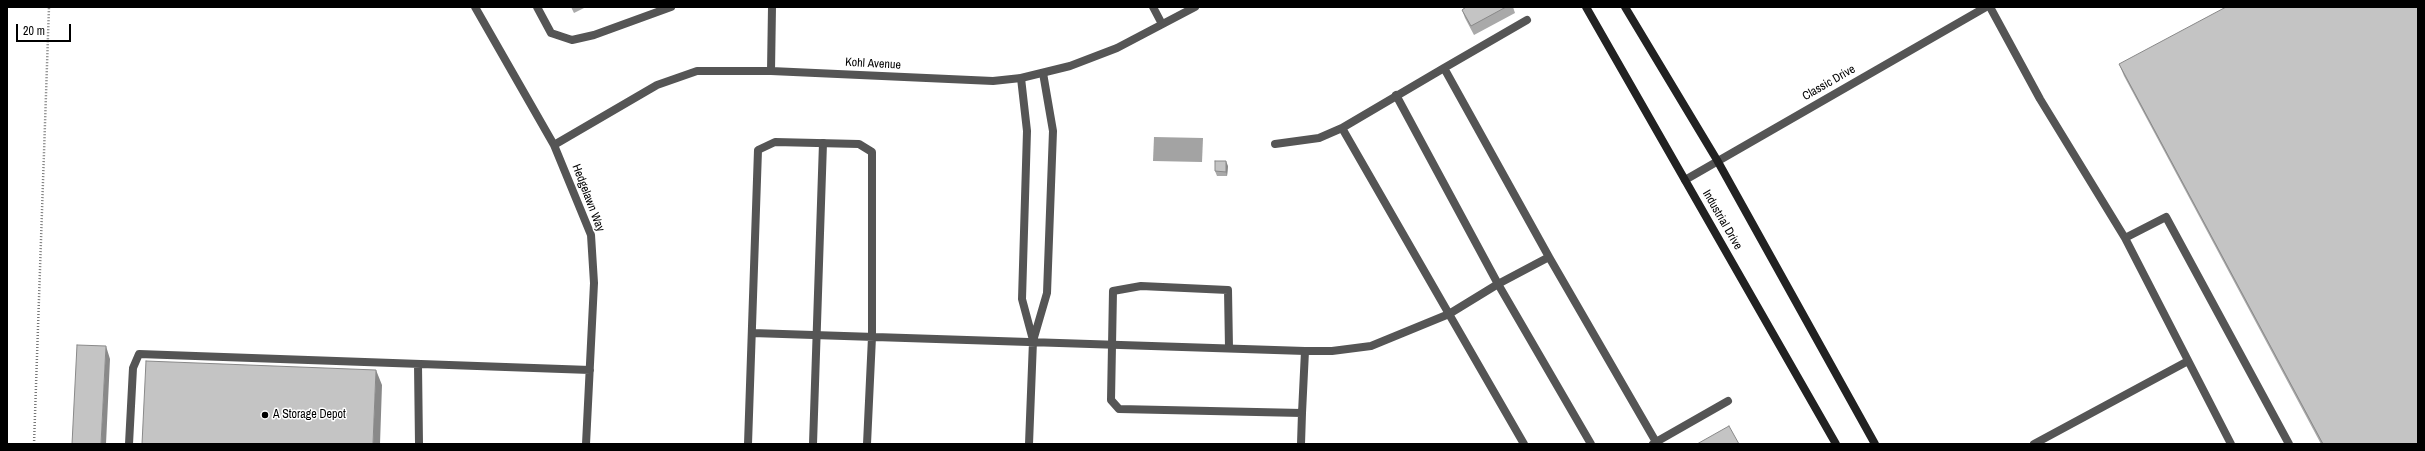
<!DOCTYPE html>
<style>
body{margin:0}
#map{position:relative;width:2425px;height:451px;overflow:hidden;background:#fff;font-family:"Archivo Narrow",sans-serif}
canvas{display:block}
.frame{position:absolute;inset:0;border:8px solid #000;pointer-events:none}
.scale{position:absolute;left:16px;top:24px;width:55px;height:18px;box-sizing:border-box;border:2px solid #000;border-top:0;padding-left:5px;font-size:12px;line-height:14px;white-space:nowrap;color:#000;-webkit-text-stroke:3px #fff;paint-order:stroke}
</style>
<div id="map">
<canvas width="2425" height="451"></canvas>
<div class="frame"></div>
<div class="scale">20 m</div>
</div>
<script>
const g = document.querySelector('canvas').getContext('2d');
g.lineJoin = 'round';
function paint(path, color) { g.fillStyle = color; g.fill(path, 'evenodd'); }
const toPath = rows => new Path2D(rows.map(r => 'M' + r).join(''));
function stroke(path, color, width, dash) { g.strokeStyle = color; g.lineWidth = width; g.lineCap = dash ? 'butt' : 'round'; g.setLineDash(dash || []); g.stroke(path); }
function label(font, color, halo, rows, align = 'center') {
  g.font = font + ' "Archivo Narrow",sans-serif'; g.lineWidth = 3; g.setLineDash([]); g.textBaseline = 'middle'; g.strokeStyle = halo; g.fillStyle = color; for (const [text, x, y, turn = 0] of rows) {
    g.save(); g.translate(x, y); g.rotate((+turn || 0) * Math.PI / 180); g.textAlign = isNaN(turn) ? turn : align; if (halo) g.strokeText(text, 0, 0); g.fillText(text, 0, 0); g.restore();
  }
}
const water = toPath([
 [1154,137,1203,138,1202,162,1153,161]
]);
const path = toPath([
 [34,444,49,7]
]);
const lane = toPath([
 [475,7,554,145,591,235,594,283,586,444],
 [537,7,551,33,572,40,594,35,671,7],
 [1153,7,1162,24],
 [1990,7,2040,99,2125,238,2231,444],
 [771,71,772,7],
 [1396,95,1498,284,1591,444],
 [554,145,657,85,697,71,771,71,993,81,1021,78,1070,66,1117,48,1195,7],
 [2125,238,2166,217,2289,444],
 [1229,348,1228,290,1141,286,1113,291,1111,400,1119,409,1302,413,1305,351],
 [418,365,419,444],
 [129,444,133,368,139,354,590,370],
 [813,444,823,143],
 [1301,444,1302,413],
 [2034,444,2188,361]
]);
const street = toPath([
 [1444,68,1527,20],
 [1021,78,1027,131,1022,299,1033,340],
 [1275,144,1319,138,1342,128],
 [1685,180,1986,7],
 [1549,257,1656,442,1653,444],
 [752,333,1305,351,1332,351,1371,346,1449,314,1498,284,1549,257,1444,68,1342,128,1449,314,1524,444],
 [1656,442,1728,401],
 [748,444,758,150,775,142,859,144,872,152,872,337,867,444],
 [1029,444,1033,341,1047,293,1053,131,1043,73]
]);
const secondary = toPath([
 [1586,7,1836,444],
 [1625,7,1717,160,1875,444]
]);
const wall = toPath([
 [571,7,586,7,574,13],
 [1466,7,1513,7,1515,13,1474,35,1465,18,1462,10],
 [2119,64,2418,444,2321,444,2124,76],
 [1228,166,1227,176,1217,176,1215,171]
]);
const shadedWall = toPath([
 [1226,161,1228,166,1227,176,1226,172],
 [106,346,110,359,106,444,101,444],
 [376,370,382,385,380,444,373,444]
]);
const building = toPath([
 [1466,7,1506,7,1471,26,1462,10,1466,7],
 [2226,7,2418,7,2418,444,2323,444,2119,64,2226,7],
 [1215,161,1226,161,1226,172,1215,171,1215,161],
 [77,345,106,346,101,444,72,444,77,345],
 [146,361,376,370,373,444,142,444,146,361],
 [1729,426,1739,444,1697,444,1729,426]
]);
const markers = [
 [265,415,4,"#000"]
];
const streetNames = [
 ["Kohl Avenue",873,64,3],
 ["Classic Drive",1829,83,-30],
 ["Hedgelawn Way",588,198,69],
 ["Industrial Drive",1722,220,60]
];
const poiNames = [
 ["A Storage Depot",273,415]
];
paint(water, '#a3a3a3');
stroke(path, '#777', 2.5, [1, 2]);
stroke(lane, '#555', 8);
stroke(street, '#555', 8);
stroke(secondary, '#222', 8);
paint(wall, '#a9a9a9');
paint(shadedWall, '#898989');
paint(building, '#c4c4c4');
stroke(building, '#898989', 1);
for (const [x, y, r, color] of markers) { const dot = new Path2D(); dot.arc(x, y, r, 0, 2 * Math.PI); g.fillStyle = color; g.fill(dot); stroke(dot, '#fff', 1.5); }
label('12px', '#000', '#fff', streetNames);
label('12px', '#000', '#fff', poiNames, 'left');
</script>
